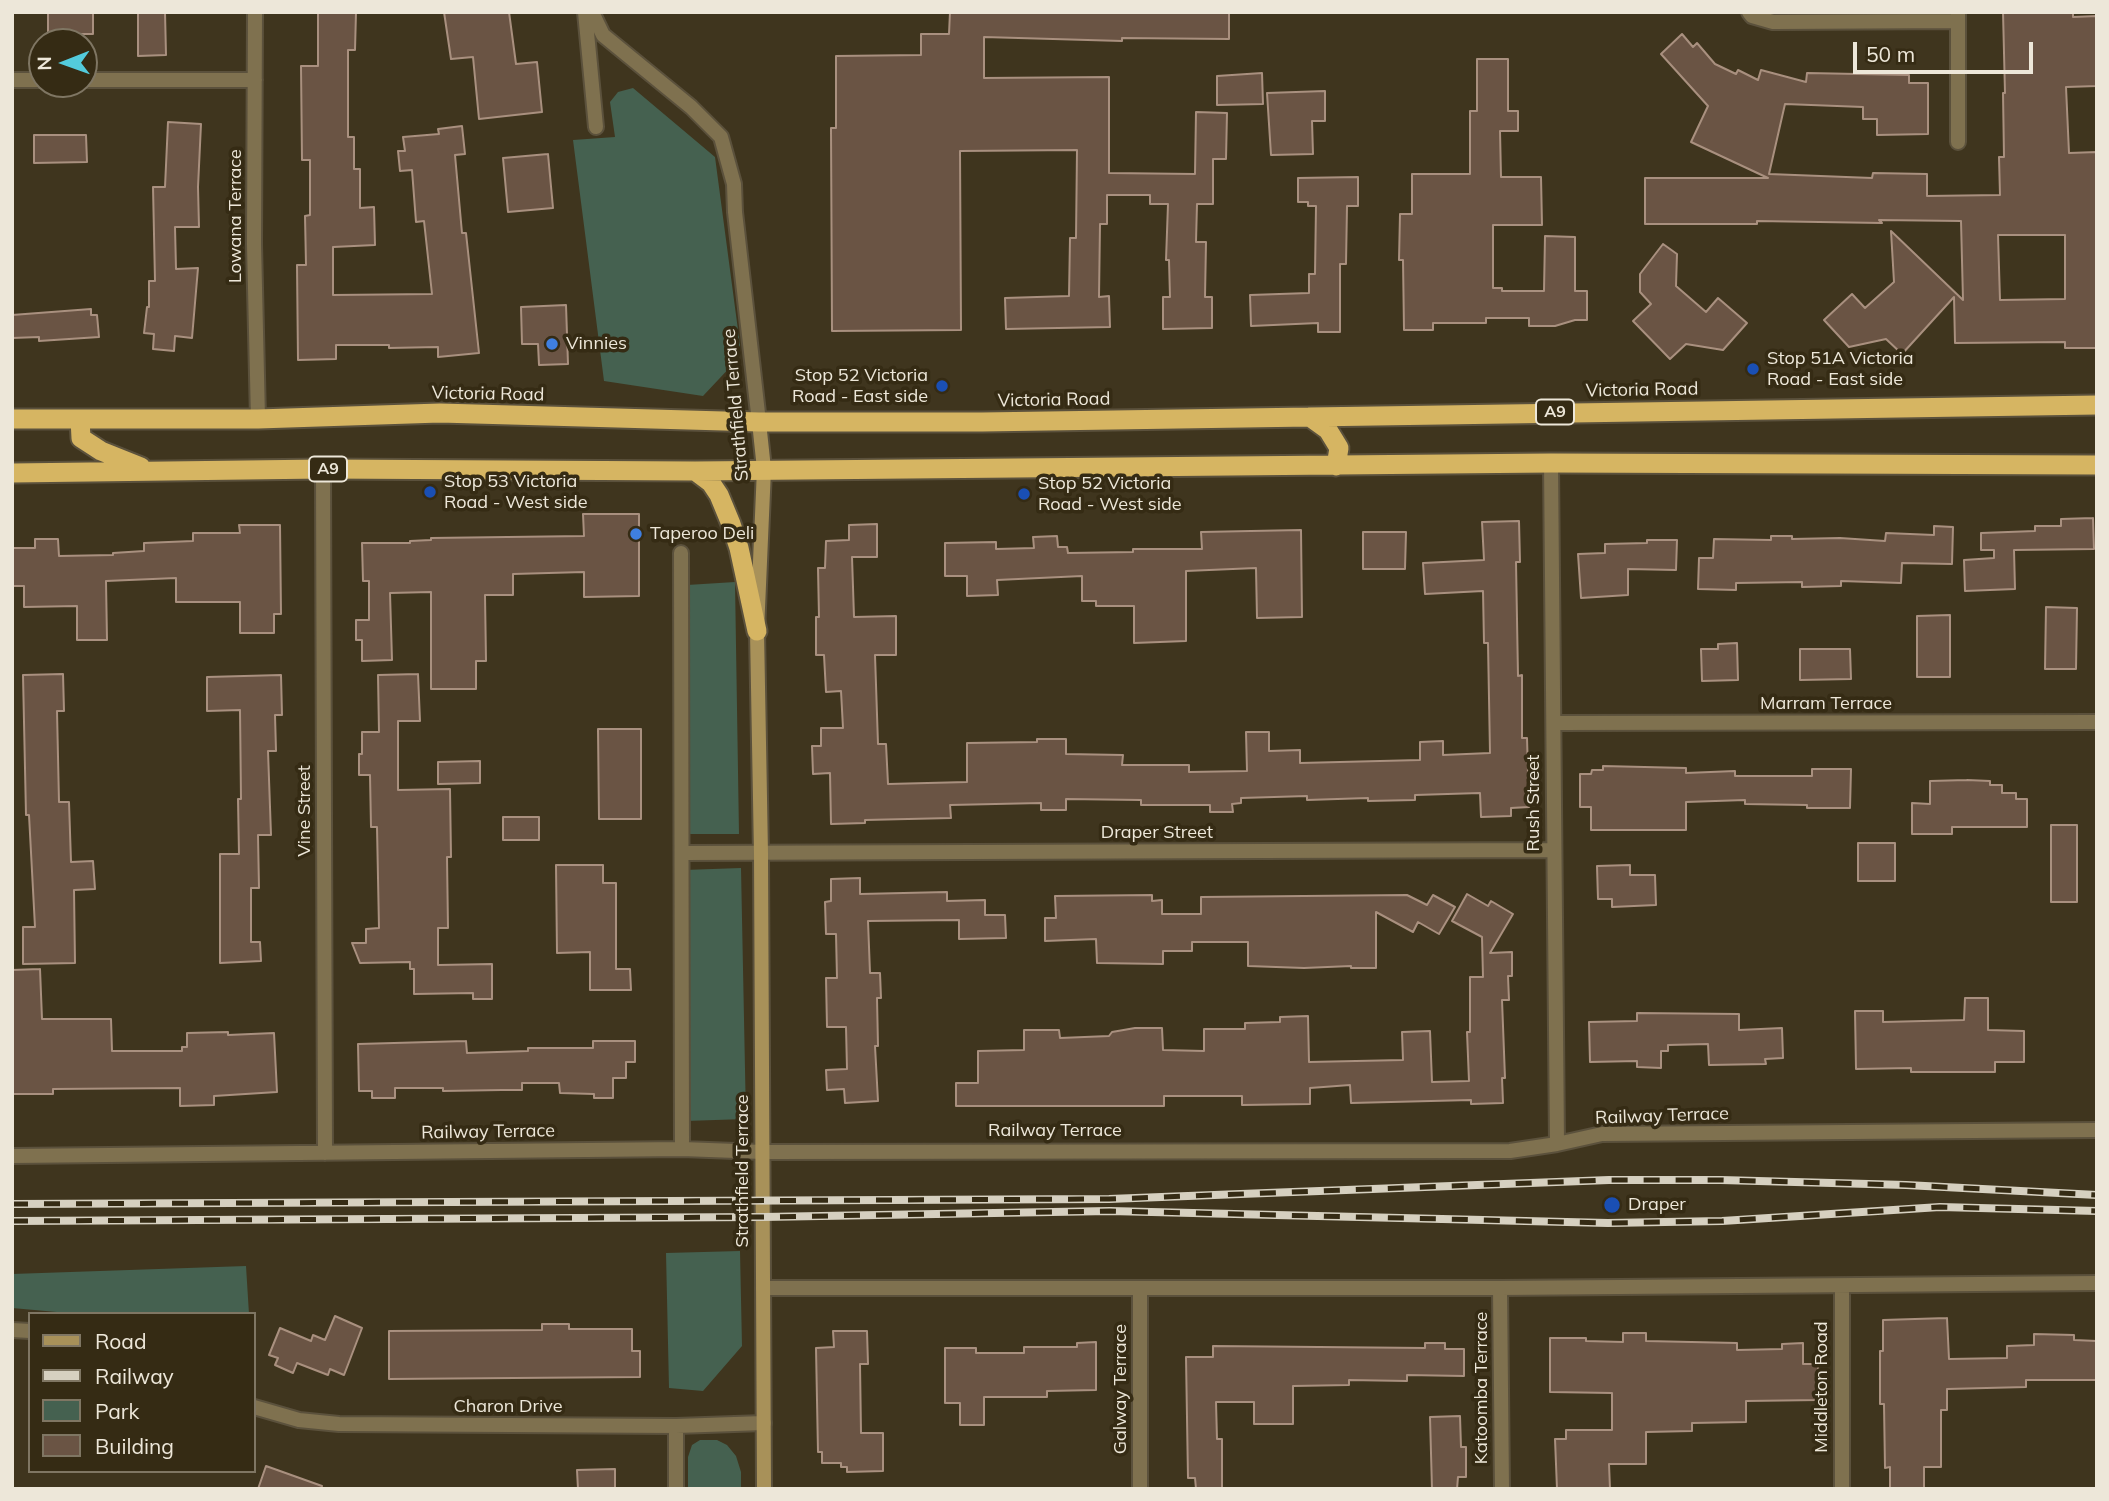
<!DOCTYPE html>
<style>
body{margin:0}
#map{position:relative;width:2109px;height:1501px;overflow:hidden;background:#3f351e;font-family:Mulish,sans-serif}
canvas{display:block}
.frame{position:absolute;inset:0;border:14px solid #ede7d9;pointer-events:none}
.legend{position:absolute;left:28px;top:1312px;width:228px;height:161px;box-sizing:border-box;background:#352b14;border:2px solid #7f7663;margin:0;padding:9px 12px;list-style:none;font-size:21px;color:#ede7d9}
.legend li{display:flex;align-items:center;gap:14px;height:35px}
.legend b{width:35px;border:2px solid #7f7663}
.north{position:absolute;left:28px;top:28px;width:70px;height:70px;box-sizing:border-box;background:#352b14;border:2px solid #7f7663;border-radius:50%;rotate:269deg;font-size:19px;font-weight:700;line-height:28px;text-align:center;color:#ede7d9}
.north::after{content:'';display:block;margin:auto;width:24px;height:32px;background:#53cbdc;clip-path:polygon(50% 0,100% 100%,50% 72%,0 100%)}
.scale{position:absolute;left:1853px;top:42px;width:180px;height:32px;box-sizing:border-box;border:4px solid #ede7d9;border-top:0;padding-left:9px;font-size:21px;line-height:24px;white-space:nowrap;color:#ede7d9;-webkit-text-stroke:5px #352b14;paint-order:stroke}
</style>
<div id="map">
<canvas width="2109" height="1501"></canvas>
<div class="frame"></div>
<ul class="legend">
<li><b style="height:9px;background:#a89159"></b>Road</li>
<li><b style="height:9px;background:#d6d0c0"></b>Railway</li>
<li><b style="height:19px;background:#456150"></b>Park</li>
<li><b style="height:19px;background:#6a5444"></b>Building</li>
</ul>
<div class="north">N</div>
<div class="scale">50 m</div>
</div>
<script>
const g = document.querySelector('canvas').getContext('2d');
g.lineJoin = 'round';
function paint(path, color) { g.fillStyle = color; g.fill(path, 'evenodd'); }
const toPath = rows => new Path2D(rows.map(r => 'M' + r).join(''));
function stroke(path, color, width, dash) { g.strokeStyle = color; g.lineWidth = width; g.lineCap = dash ? 'butt' : 'round'; g.setLineDash(dash || []); g.stroke(path); }
function label(font, color, halo, rows, align = 'center') {
  g.font = font + ' Mulish,sans-serif'; g.lineWidth = 7; g.setLineDash([]); g.textBaseline = 'middle'; g.strokeStyle = halo; g.fillStyle = color; for (const [text, x, y, turn = 0] of rows) {
    g.save(); g.translate(x, y); g.rotate((+turn || 0) * Math.PI / 180); g.textAlign = isNaN(turn) ? turn : align; if (halo) g.strokeText(text, 0, 0); g.fillText(text, 0, 0); g.restore();
  }
}
const green = toPath([
 [633,88,715,157,740,345,734,363,703,396,604,381,573,140,615,137,610,102,618,92],
 [735,582,739,834,687,834,687,585],
 [741,868,746,1119,685,1121,684,870],
 [740,1251,742,1346,703,1391,669,1388,666,1253],
 [246,1266,249,1314,79,1314,12,1308,12,1274],
 [700,1440,717,1440,727,1445,736,1456,741,1472,741,1489,688,1489,688,1457,692,1445]
]);
const building = toPath([
 [48,12,93,12,93,34,48,34,48,12],
 [138,12,165,12,166,55,138,56,138,12],
 [318,12,356,12,355,50,348,50,348,137,354,137,354,169,360,169,360,208,374,207,375,245,333,247,333,295,432,294,424,221,416,222,412,170,400,171,398,151,405,151,403,137,439,134,438,129,462,126,465,154,455,155,462,233,466,233,479,353,438,357,438,347,389,348,389,345,336,345,336,359,298,360,297,265,306,265,305,216,310,215,310,160,302,160,301,66,318,66,318,12],
 [444,12,509,12,516,64,537,62,542,112,479,119,473,57,451,59,444,12],
 [950,12,1229,12,1229,39,1122,38,1122,41,984,37,984,78,1109,77,1109,173,1195,174,1196,112,1227,113,1226,159,1213,159,1213,204,1197,204,1196,242,1206,242,1205,297,1212,297,1212,328,1163,329,1163,297,1170,297,1169,260,1166,260,1168,204,1150,204,1150,195,1107,195,1107,224,1100,224,1099,297,1109,296,1110,327,1006,329,1005,298,1069,296,1070,238,1076,238,1077,150,960,151,961,330,832,331,831,128,836,128,836,56,921,55,921,34,949,34,950,12],
 [2003,12,2073,12,2073,17,2097,16,2097,86,2066,87,2069,153,2097,152,2097,348,2065,348,2065,342,1955,343,1954,297,1902,354,1886,339,1849,347,1824,320,1852,294,1865,308,1894,282,1891,231,1963,300,1961,221,1879,220,1882,223,1757,221,1757,224,1645,224,1645,178,1768,178,1691,142,1708,106,1661,54,1682,34,1693,47,1697,43,1715,64,1736,74,1738,70,1758,80,1761,70,1806,82,1807,73,1909,75,1909,83,1928,83,1928,134,1877,135,1877,119,1863,119,1863,107,1785,104,1769,174,1872,178,1873,173,1927,174,1927,196,2000,195,1999,157,2004,157,2003,93,2005,93,2003,12],
 [1998,235,2065,235,2065,299,2000,300,1998,235],
 [1477,59,1508,59,1508,111,1518,111,1518,131,1500,131,1501,177,1541,177,1542,225,1493,225,1493,288,1502,288,1502,291,1544,291,1545,236,1575,237,1575,291,1587,291,1587,320,1575,320,1555,326,1529,326,1529,318,1486,318,1486,323,1433,323,1433,330,1404,330,1403,260,1399,260,1400,214,1412,214,1412,174,1470,174,1470,111,1477,111,1477,59],
 [1262,73,1263,104,1217,105,1217,76,1262,73],
 [1325,91,1325,121,1312,121,1313,154,1271,155,1267,93,1325,91],
 [168,122,201,124,198,187,199,227,175,227,176,269,198,268,192,338,175,336,174,351,153,349,154,334,144,333,147,307,149,307,149,281,155,281,153,187,165,187,168,122],
 [34,135,86,135,87,162,34,163,34,135],
 [548,154,553,208,508,212,503,158,548,154],
 [1358,177,1358,206,1347,206,1346,264,1340,264,1340,332,1318,332,1318,323,1251,326,1250,295,1309,293,1309,274,1315,274,1316,206,1308,206,1308,202,1298,202,1298,178,1358,177],
 [1663,244,1677,254,1676,286,1706,312,1718,298,1747,323,1723,350,1686,344,1670,359,1633,321,1651,304,1640,292,1640,274,1663,244],
 [566,305,568,364,539,365,538,344,522,344,521,307,566,305],
 [91,309,91,315,97,315,99,337,39,341,39,337,12,338,12,315,91,309],
 [583,514,639,514,639,596,584,597,584,572,513,574,513,595,485,595,486,661,476,661,476,689,431,689,431,592,390,593,392,660,362,661,362,640,356,640,356,620,369,620,369,581,363,581,362,543,410,543,410,541,431,540,431,538,584,536,583,514],
 [2093,518,2094,549,2014,550,2015,589,1965,591,1964,560,1994,558,1994,550,1981,550,1981,533,2035,531,2035,526,2061,526,2061,519,2093,518],
 [1519,521,1520,562,1516,562,1518,676,1522,675,1522,738,1527,738,1529,807,1511,808,1511,816,1481,817,1480,793,1415,795,1415,800,1368,801,1368,798,1307,800,1307,796,1241,798,1241,803,1232,804,1233,812,1210,812,1210,805,1141,805,1141,800,1066,799,1066,810,1041,810,1041,803,950,805,951,818,865,820,865,823,831,824,830,773,813,774,812,746,821,746,821,728,843,728,841,691,826,692,824,655,816,655,816,617,819,617,818,568,825,568,826,541,849,540,849,525,877,524,877,557,852,557,854,617,896,616,896,655,875,655,878,744,886,744,888,784,967,782,967,743,1037,742,1037,739,1066,739,1066,754,1123,755,1122,765,1189,765,1189,772,1247,771,1246,732,1269,732,1269,751,1300,750,1300,763,1420,760,1420,742,1443,741,1443,755,1490,753,1488,643,1484,643,1483,591,1425,594,1423,563,1484,560,1482,522,1519,521],
 [239,525,280,525,281,614,274,614,274,633,240,633,240,602,176,602,176,578,106,581,107,640,77,640,77,606,24,607,24,586,12,586,12,548,35,548,35,539,58,539,59,556,113,555,113,553,144,551,144,543,193,541,193,533,240,533,239,525],
 [1934,526,1953,527,1952,564,1902,563,1901,583,1841,581,1841,586,1802,587,1802,582,1736,583,1736,590,1698,589,1699,558,1713,558,1714,539,1771,540,1771,536,1792,536,1792,539,1840,538,1885,541,1886,533,1934,535,1934,526],
 [1301,530,1302,617,1257,618,1256,568,1186,571,1186,641,1134,643,1134,606,1096,606,1096,601,1082,601,1082,576,997,580,998,595,967,596,967,576,945,576,945,543,996,542,996,549,1034,548,1033,537,1057,536,1058,547,1067,547,1068,553,1133,552,1133,549,1202,549,1201,532,1301,530],
 [1363,532,1406,532,1405,569,1363,569,1363,532],
 [1647,540,1677,540,1676,570,1628,569,1628,595,1581,598,1578,554,1605,553,1605,544,1647,543,1647,540],
 [2046,607,2077,608,2076,669,2045,669,2046,607],
 [1950,615,1950,677,1917,677,1917,616,1950,615],
 [1737,643,1738,680,1702,681,1701,649,1718,649,1718,644,1737,643],
 [1800,649,1850,649,1851,679,1800,680,1800,649],
 [63,674,64,711,57,711,59,802,69,802,71,862,93,861,95,889,74,890,75,963,23,964,23,927,35,927,29,815,26,815,23,675,63,674],
 [418,674,420,721,398,721,398,790,450,789,451,857,447,857,448,928,438,928,438,965,492,964,492,999,473,999,473,993,414,994,414,969,410,969,410,962,360,963,352,943,366,943,366,929,379,928,377,827,371,827,370,775,359,775,359,754,362,754,362,732,379,732,378,675,418,674],
 [281,675,282,715,275,715,276,751,268,751,271,835,258,835,259,888,251,888,251,942,260,942,261,961,220,963,220,854,239,854,238,799,241,799,240,710,207,711,207,677,281,675],
 [598,729,641,729,641,819,599,819,598,729],
 [480,761,480,783,438,784,438,762,480,761],
 [1603,766,1686,768,1686,773,1735,771,1735,776,1812,776,1812,769,1851,769,1850,808,1807,808,1807,805,1745,804,1745,800,1686,802,1686,830,1591,830,1591,807,1580,807,1580,774,1591,774,1592,770,1603,770,1603,766],
 [1967,780,1990,781,1990,785,2002,785,2002,793,2016,793,2016,799,2027,799,2027,827,1952,827,1952,834,1912,834,1912,803,1930,804,1930,781,1967,780],
 [503,817,539,817,539,840,503,840,503,817],
 [2051,825,2077,825,2077,902,2051,902,2051,825],
 [1858,843,1895,843,1895,881,1858,881,1858,843],
 [556,865,603,865,603,883,616,883,616,969,630,969,631,990,590,990,590,952,557,953,556,865],
 [1630,865,1630,875,1655,875,1656,905,1612,907,1612,899,1598,899,1597,866,1630,865],
 [860,878,860,894,947,892,947,901,985,900,985,915,1005,915,1006,938,959,939,959,920,868,921,870,973,880,973,881,998,877,998,878,1046,875,1046,878,1101,845,1103,844,1089,827,1090,826,1070,847,1069,846,1027,827,1027,826,978,837,978,836,934,826,934,825,902,831,901,831,879,860,878],
 [1467,894,1488,906,1491,901,1513,914,1490,953,1512,952,1512,976,1508,976,1509,1000,1502,1000,1505,1078,1502,1078,1503,1103,1471,1104,1471,1100,1351,1103,1350,1085,1310,1088,1310,1104,1242,1105,1242,1096,1164,1096,1164,1106,956,1106,956,1083,978,1083,978,1051,1024,1050,1024,1030,1059,1030,1060,1038,1109,1036,1112,1032,1135,1028,1162,1028,1163,1050,1204,1051,1204,1029,1245,1029,1245,1023,1280,1022,1280,1017,1308,1016,1309,1062,1403,1060,1402,1032,1430,1031,1432,1082,1469,1081,1467,1032,1470,1032,1470,977,1483,977,1482,937,1452,921,1467,894],
 [1152,895,1152,901,1162,900,1162,914,1201,914,1201,897,1407,895,1427,905,1433,895,1455,907,1439,934,1418,922,1413,932,1376,912,1376,968,1351,968,1351,966,1304,968,1248,966,1248,942,1192,942,1192,951,1163,951,1163,964,1097,963,1096,939,1045,941,1045,918,1056,918,1055,896,1152,895],
 [40,969,42,1019,111,1019,112,1051,182,1051,182,1047,187,1047,187,1033,228,1032,228,1035,274,1033,277,1092,214,1096,214,1105,180,1106,180,1088,53,1089,53,1094,12,1094,12,970,40,969],
 [1965,998,1988,998,1988,1030,2024,1031,2024,1062,1995,1062,1995,1072,1911,1072,1911,1068,1856,1069,1855,1011,1883,1011,1883,1022,1964,1020,1965,998],
 [1637,1013,1739,1014,1739,1030,1782,1028,1783,1058,1765,1059,1766,1064,1709,1065,1708,1044,1668,1045,1668,1051,1661,1051,1661,1068,1637,1067,1637,1061,1590,1062,1589,1022,1637,1021,1637,1013],
 [466,1041,467,1053,528,1051,528,1048,593,1048,593,1041,635,1041,635,1062,626,1062,626,1078,613,1078,613,1098,594,1098,594,1094,560,1093,559,1083,522,1083,522,1090,502,1090,443,1091,443,1088,395,1088,395,1098,372,1098,372,1091,359,1091,358,1044,466,1041],
 [335,1316,362,1328,344,1375,330,1369,328,1375,297,1363,293,1373,275,1365,278,1358,269,1355,280,1328,311,1341,313,1335,325,1340,335,1316],
 [1947,1318,1949,1359,2007,1358,2007,1346,2034,1345,2034,1334,2074,1335,2074,1340,2097,1341,2097,1380,2026,1380,2026,1387,1947,1389,1947,1410,1941,1410,1941,1467,1924,1467,1924,1489,1890,1489,1890,1467,1885,1468,1884,1404,1880,1404,1880,1351,1883,1351,1883,1320,1947,1318],
 [542,1324,569,1324,569,1329,632,1329,632,1351,640,1351,640,1377,389,1379,389,1331,542,1330,542,1324],
 [833,1331,867,1331,868,1364,860,1364,861,1433,883,1433,883,1471,847,1472,847,1467,841,1467,841,1463,822,1463,822,1452,818,1452,816,1348,834,1347,833,1331],
 [1623,1333,1646,1333,1646,1341,1737,1343,1737,1350,1782,1349,1782,1344,1803,1343,1803,1364,1818,1364,1819,1400,1746,1401,1746,1422,1692,1423,1692,1431,1646,1432,1646,1464,1609,1464,1610,1489,1557,1489,1555,1439,1566,1439,1566,1430,1612,1430,1612,1393,1550,1392,1550,1338,1586,1338,1586,1341,1623,1342,1623,1333],
 [1096,1342,1096,1390,1047,1391,1047,1397,984,1397,984,1425,960,1425,960,1403,945,1403,945,1348,976,1348,976,1353,1024,1353,1024,1347,1077,1347,1077,1343,1096,1342],
 [1425,1343,1445,1343,1445,1349,1464,1349,1464,1376,1407,1375,1407,1381,1349,1380,1349,1385,1293,1386,1293,1424,1254,1424,1254,1402,1216,1402,1217,1439,1222,1439,1222,1489,1196,1489,1195,1478,1188,1478,1186,1357,1213,1357,1213,1346,1425,1348,1425,1343],
 [1460,1416,1461,1447,1466,1447,1466,1477,1458,1477,1457,1489,1432,1489,1430,1417,1460,1416],
 [266,1466,322,1486,321,1489,258,1489,266,1466],
 [615,1469,615,1489,578,1489,577,1470,615,1469]
]);
const minor = toPath([
 [255,12,254,244,258,419],
 [585,12,596,127],
 [592,12,603,35,691,107,721,137,734,184,735,212,759,422],
 [1749,12,1752,16,1773,22,1958,21],
 [1958,14,1958,142],
 [12,80,42,80],
 [84,80,255,80],
 [1551,463,1557,1144],
 [323,469,325,1153],
 [681,553,682,1149],
 [1554,723,2097,722],
 [683,853,1553,850],
 [12,1156,682,1149,763,1152,1510,1151,1557,1144,1602,1134,2097,1130],
 [1842,1286,1842,1489],
 [763,1288,1500,1288,2097,1283],
 [1500,1288,1502,1489],
 [1140,1289,1140,1489],
 [12,1330,30,1331],
 [254,1407,299,1420,339,1424,676,1426,764,1423],
 [676,1426,676,1489]
]);
const secondary = toPath([
 [759,422,764,469,757,631,761,854,764,1489]
]);
const trunk = toPath([
 [1310,417,1328,430,1339,448,1336,466],
 [12,419,258,419,440,413,759,422,982,422,2097,405],
 [80,419,81,438,101,451,141,467],
 [695,471,711,483,719,495,731,524,739,548,757,631],
 [12,473,323,469,695,471,1551,463,2097,465]
]);
const rail = toPath([
 [12,1204,1109,1199,1609,1180,1721,1180,1906,1185,2097,1195],
 [12,1221,763,1217,1110,1211,1608,1223,1722,1221,1940,1207,2097,1211]
]);
const markers = [
 [552,344,7,"#3f7fe0"],
 [1753,369,7,"#1a4fb4"],
 [942,386,7,"#1a4fb4"],
 [430,492,7,"#1a4fb4"],
 [1024,494,7,"#1a4fb4"],
 [636,534,7,"#3f7fe0"],
 [1612,1205,9,"#1a4fb4"]
];
const shields = [
 [1555,412,38],
 [328,469,38]
];
const shieldNames = [
 ["A9",1555,412],
 ["A9",328,469]
];
const streetNames = [
 ["Lowana Terrace",236,216,-90],
 ["Victoria Road",1642,390,-1],
 ["Victoria Road",488,394,1],
 ["Victoria Road",1054,400,-1],
 ["Strathfield Terrace",736,405,-95],
 ["Marram Terrace",1826,704],
 ["Rush Street",1534,803,-90],
 ["Vine Street",305,811,-90],
 ["Draper Street",1157,833],
 ["Railway Terrace",1662,1116,-2],
 ["Railway Terrace",1055,1131],
 ["Railway Terrace",488,1132,-1],
 ["Strathfield Terrace",743,1171,-90],
 ["Middleton Road",1822,1387,-90],
 ["Katoomba Terrace",1482,1388,-90],
 ["Galway Terrace",1121,1389,-90],
 ["Charon Drive",508,1407]
];
const poiNames = [
 ["Vinnies",566,344],
 ["Stop 51A Victoria",1767,359],
 ["Road - East side",1767,380],
 ["Stop 52 Victoria",928,376,"right"],
 ["Road - East side",928,397,"right"],
 ["Stop 53 Victoria",444,482],
 ["Road - West side",444,503],
 ["Stop 52 Victoria",1038,484],
 ["Road - West side",1038,505],
 ["Taperoo Deli",650,534],
 ["Draper",1628,1205]
];
paint(green, '#456150');
paint(building, '#6a5444');
stroke(building, '#a9907f', 2);
stroke(minor, '#5b513c', 18);
stroke(secondary, '#5b513c', 18);
stroke(trunk, '#5b513c', 23);
stroke(minor, '#7f714f', 14);
stroke(secondary, '#a89159', 14);
stroke(trunk, '#d6b562', 19);
stroke(rail, '#d6d0c0', 8);
stroke(rail, '#352b14', 5, [16]);
for (const [x, y, r, color] of markers) { const dot = new Path2D(); dot.arc(x, y, r, 0, 2 * Math.PI); g.fillStyle = color; g.fill(dot); stroke(dot, '#352b14', 2.5); }
for (const [x, y, w] of shields) { const box = new Path2D(); box.roundRect(x - w / 2, y - 12.5, w, 25, 5); g.fillStyle = '#352b14'; g.fill(box); stroke(box, '#ede7d9', 2); }
label('bold 16px', '#ede7d9', null, shieldNames);
label('18px', '#ede7d9', '#352b14', streetNames);
label('18px', '#ede7d9', '#352b14', poiNames, 'left');
</script>
